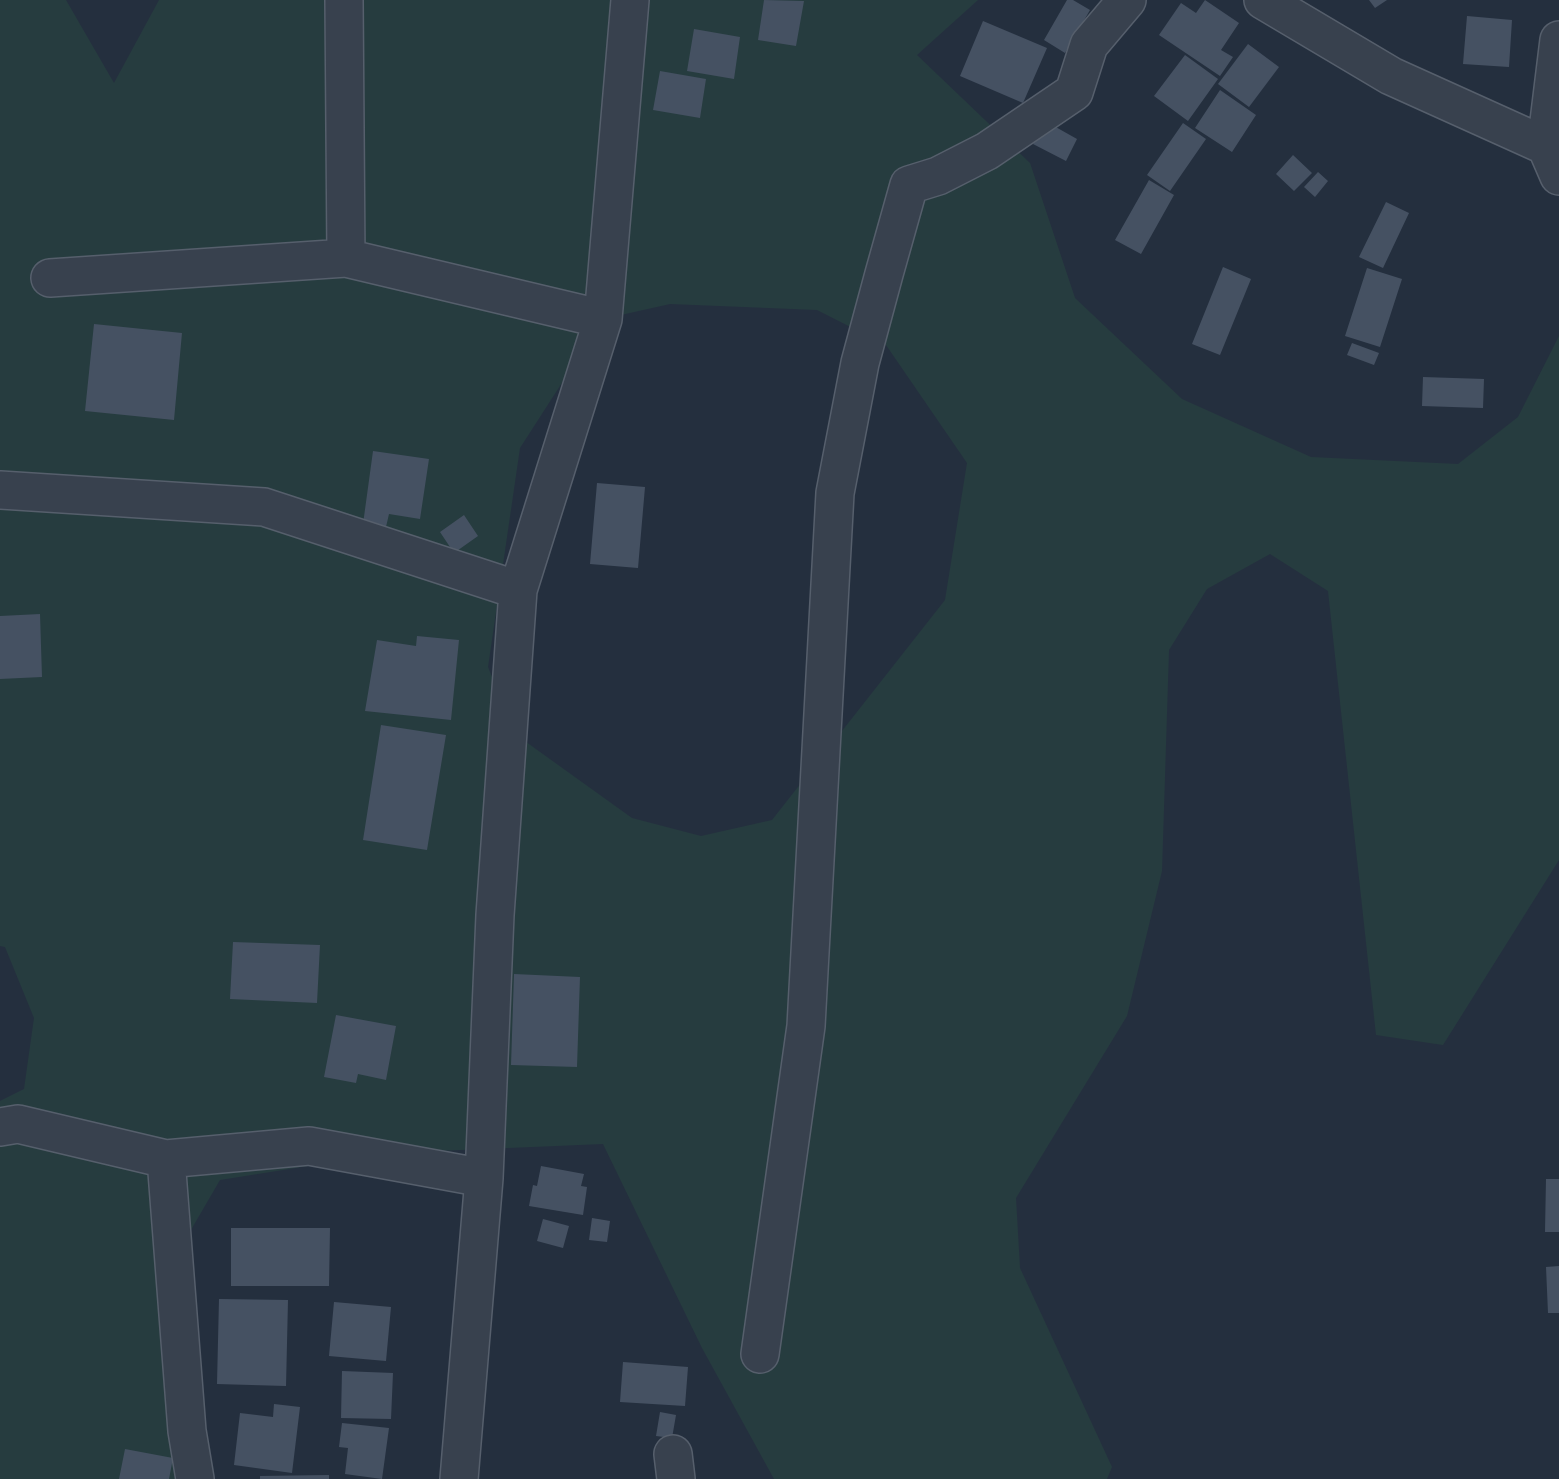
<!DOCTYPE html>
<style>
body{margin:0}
canvas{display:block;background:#242f3e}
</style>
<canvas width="1559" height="1479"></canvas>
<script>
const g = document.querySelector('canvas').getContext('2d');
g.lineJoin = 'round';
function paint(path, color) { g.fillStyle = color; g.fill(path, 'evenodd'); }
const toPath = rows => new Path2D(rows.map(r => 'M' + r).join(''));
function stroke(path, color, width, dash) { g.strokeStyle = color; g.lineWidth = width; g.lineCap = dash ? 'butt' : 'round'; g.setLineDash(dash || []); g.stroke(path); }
const green = toPath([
 [0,0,66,0,114,83,159,0,978,0,917,55,1030,163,1075,298,1182,399,1311,457,1458,464,1518,417,1559,336,1559,860,1443,1045,1376,1035,1328,591,1270,554,1207,589,1169,650,1162,871,1127,1016,1016,1198,1020,1268,1112,1467,1107,1479,774,1479,702,1348,603,1144,390,1153,220,1180,181,1247,208,1479,0,1479,0,1101,24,1089,34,1018,5,947,0,946],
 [670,304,817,310,886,345,967,463,945,600,772,820,701,836,632,818,515,734,488,667,520,448,603,319]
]);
const building = toPath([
 [764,0,804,1,796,46,758,40],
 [1067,0,1073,0,1090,10,1065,53,1044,40],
 [1205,0,1239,23,1221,50,1233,57,1220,76,1159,35,1181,3,1196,13],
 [1369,0,1387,0,1375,8],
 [1467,16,1512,20,1509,67,1463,64],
 [983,21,1047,48,1023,103,960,76],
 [694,29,740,37,734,79,687,71],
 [1248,44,1279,67,1249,107,1218,84],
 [1185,55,1218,79,1188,121,1154,96],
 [660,71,706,79,700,118,653,110],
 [1220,90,1256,115,1232,152,1195,128],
 [1045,121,1077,139,1066,161,1033,144],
 [1183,123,1206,139,1170,191,1147,175],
 [1293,155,1312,173,1294,191,1276,174],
 [1318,172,1328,181,1315,197,1304,187],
 [1149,180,1174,195,1141,254,1115,240],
 [1386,202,1409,213,1383,268,1359,257],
 [1223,267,1251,279,1220,355,1192,344],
 [1367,268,1402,279,1380,347,1345,336],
 [94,324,182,333,174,420,85,411],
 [1352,343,1379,353,1374,365,1347,355],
 [1423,377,1484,379,1483,408,1422,406],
 [373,451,429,459,420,519,389,514,386,527,363,524],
 [597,483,645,487,638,568,590,564],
 [464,515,478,536,454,553,440,532],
 [40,614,42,677,0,679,0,616],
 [417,636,459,640,451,720,365,711,377,640,416,646],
 [381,725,446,735,427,850,363,840],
 [233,942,320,945,317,1003,230,999],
 [514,974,580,977,577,1067,511,1065],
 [336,1015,396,1026,386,1080,358,1074,356,1083,324,1077],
 [541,1166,584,1174,581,1186,587,1187,583,1215,529,1206,533,1185,537,1186],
 [1546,1179,1559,1179,1559,1232,1545,1232],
 [592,1218,610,1221,607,1242,589,1240],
 [543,1219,569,1226,563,1248,537,1241],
 [231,1228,330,1228,329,1286,231,1286],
 [1559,1266,1559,1313,1548,1313,1546,1267],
 [219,1299,288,1300,286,1386,217,1384],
 [334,1302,391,1307,386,1361,329,1356],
 [623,1362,688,1367,685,1406,620,1402],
 [342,1371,393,1373,391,1419,341,1418],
 [274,1404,300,1407,292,1473,234,1465,240,1413,273,1417],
 [660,1412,676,1415,672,1438,656,1436],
 [342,1423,389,1428,382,1479,345,1474,348,1448,339,1447],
 [125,1449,173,1458,169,1479,119,1479],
 [329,1475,329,1479,260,1479,260,1476]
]);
const street = toPath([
 [344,0,346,258,603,319],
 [1263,0,1391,76,1546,146,1559,176],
 [1546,146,1559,40],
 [50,278,346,258],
 [0,490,264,507,518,590],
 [0,1127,18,1124,166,1159,309,1146,484,1178],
 [166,1159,187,1431,195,1479],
 [760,1354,806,1026,835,493,860,363,884,274,909,185,938,176,987,151,1074,92,1089,45,1127,0],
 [673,1454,676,1479],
 [459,1479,484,1178,495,915,518,590,603,319,630,0]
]);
paint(green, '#263c3f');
paint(building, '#455162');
stroke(street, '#565f6c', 40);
stroke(street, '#38414e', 37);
</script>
